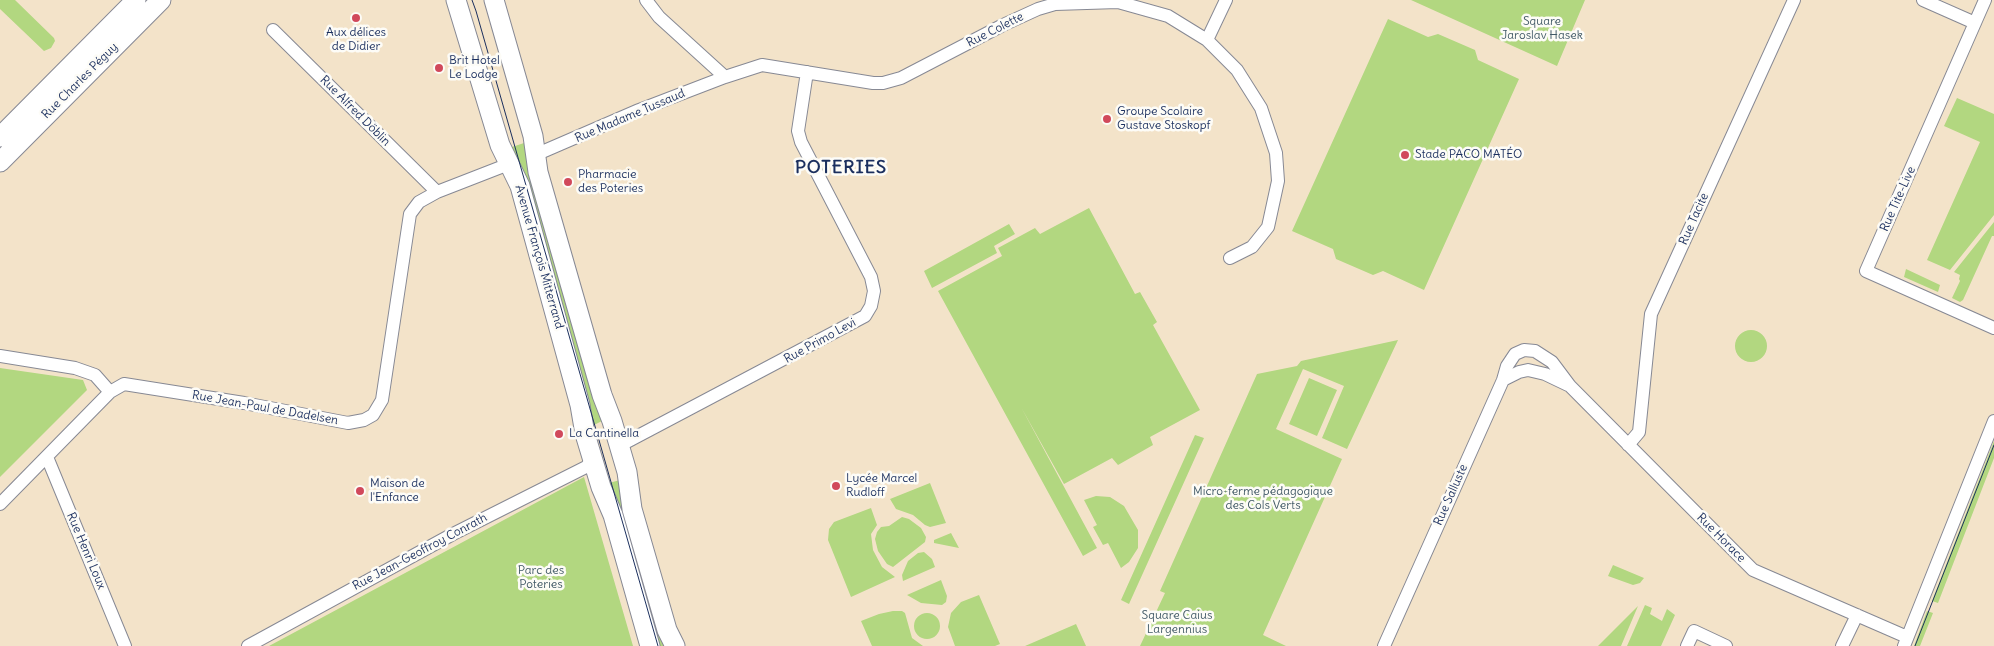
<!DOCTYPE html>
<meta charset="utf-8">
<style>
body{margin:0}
canvas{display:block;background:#f3e3c9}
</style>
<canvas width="1994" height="646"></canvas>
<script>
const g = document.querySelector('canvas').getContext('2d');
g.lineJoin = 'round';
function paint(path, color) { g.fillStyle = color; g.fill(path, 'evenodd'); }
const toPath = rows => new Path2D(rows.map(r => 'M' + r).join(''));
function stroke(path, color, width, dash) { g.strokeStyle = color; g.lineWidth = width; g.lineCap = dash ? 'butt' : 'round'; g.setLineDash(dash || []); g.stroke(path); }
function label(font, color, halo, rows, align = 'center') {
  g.font = font + ' Delius,sans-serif'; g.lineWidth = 5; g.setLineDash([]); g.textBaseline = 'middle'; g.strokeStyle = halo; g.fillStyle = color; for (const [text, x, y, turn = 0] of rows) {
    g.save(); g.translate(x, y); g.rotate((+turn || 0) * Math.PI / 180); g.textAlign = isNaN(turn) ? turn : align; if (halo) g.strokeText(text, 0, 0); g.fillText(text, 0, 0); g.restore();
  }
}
const green = toPath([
 [0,0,15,0,54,38,55,41,51,48,44,51,0,9],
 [1411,0,1585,0,1557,66],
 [1388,19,1428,37,1438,34,1475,50,1478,60,1519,79,1424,290,1383,271,1373,275,1336,259,1333,249,1292,231],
 [1957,98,1994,114,1994,215,1950,270,1927,260,1980,142,1944,126],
 [530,141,606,419,588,428,506,149],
 [1089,208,1135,294,1140,292,1157,322,1153,325,1200,410,1150,437,1153,445,1118,465,1112,458,1064,484,1021,407,1097,548,1083,556,938,291,1002,256,998,248,1035,228,1040,234],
 [1994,222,1994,236,1992,236,1963,300,1960,302,1952,298,1960,281,1959,279,1960,275,1954,272],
 [1009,224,1015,234,994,246,997,253,932,288,924,271],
 [1906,269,1940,285,1938,292,1904,277],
 '1735 346a16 16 0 1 1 32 0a16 16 0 1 1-32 0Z',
 [1398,340,1347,449,1322,438,1344,386,1303,369,1276,429,1342,459,1263,635,1286,646,1140,646,1165,593,1160,591,1257,374,1297,366,1301,361],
 [0,368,83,380,87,390,0,477],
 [1309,378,1337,390,1317,436,1289,424],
 [1195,435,1204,438,1129,604,1121,600],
 [1994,441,1994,458,1938,603,1932,601],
 [584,477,633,646,269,646],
 [624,479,670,646,654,646,605,484],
 [930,483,946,523,930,527,925,525,913,515,896,509,890,499],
 [1096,496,1110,497,1124,506,1138,530,1138,548,1129,562,1121,568,1108,543,1103,545,1093,527,1097,525,1084,500],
 [871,508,877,525,871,534,873,550,882,567,895,577,851,597,828,540,829,529,834,522],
 [902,517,909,519,921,528,926,537,925,542,893,567,887,564,878,551,875,539,877,532,881,527,889,526],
 [951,533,959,548,934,543,934,540],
 [924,552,932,559,935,567,903,581,902,575,908,561,918,553],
 [1613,565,1644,578,1640,583,1633,585,1608,576],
 [941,580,947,596,946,602,942,605,921,603,907,595],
 [979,595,1000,644,995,646,955,646,948,627,951,613,961,602],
 [1645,605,1652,608,1650,614,1662,621,1667,609,1675,615,1661,646,1627,646],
 [1638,606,1621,646,1598,646],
 [893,611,902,611,905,613,912,638,923,646,872,646,861,621,879,614],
 [1927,611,1933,613,1920,646,1914,646],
 '914 626a13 13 0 1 1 26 0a13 13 0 1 1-26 0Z',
 [1076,624,1086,646,1025,646]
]);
const street = toPath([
 [646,0,659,17,725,77,762,65,873,83,883,83,901,78,1003,25,1038,9,1055,4,1118,2,1168,16,1207,40,1237,70,1261,108,1276,153,1278,181,1268,227,1252,247,1230,258],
 [1923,0,1975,23],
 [1985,0,1866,271,1994,328],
 [273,30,437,192],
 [1207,40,1226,0],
 [535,155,639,110,725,77],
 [0,356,75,368,95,375,110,392],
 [1503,380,1519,372,1528,370,1545,374,1568,385],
 [1628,445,1639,432,1651,314,1794,0],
 [619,446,865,316,871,306,874,291,871,277,801,142,798,131,807,72],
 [47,457,125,646],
 [0,504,110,392,124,384,244,403,348,423,364,420,373,415,382,400,410,214,419,202,437,192,509,164],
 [248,646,453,534,586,467,593,460],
 [1384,646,1503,380,1507,366,1515,354,1524,350,1535,351,1552,362,1570,386,1753,570,1907,637],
 [1687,646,1694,631,1726,646],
 [1842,646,1857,615],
 [1904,646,1994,421]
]);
const secondary = toPath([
 [456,0,500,145,520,186,580,405,585,434,601,487,613,515,650,646],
 [494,0,533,136,538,172,602,395,612,421,627,472,632,509,667,630,675,646],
 [0,137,136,0],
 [0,162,161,0]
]);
const tram = toPath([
 [472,0,476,11,658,646],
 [1915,646,1994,445]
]);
const markers = [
 [356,18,5,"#d1495b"],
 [439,68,5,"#d1495b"],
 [1107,119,5,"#d1495b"],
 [1405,155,5,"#d1495b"],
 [568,182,5,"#d1495b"],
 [559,434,5,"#d1495b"],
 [836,486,5,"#d1495b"],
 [360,491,5,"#d1495b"]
];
const parkNames = [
 ["Square",1542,22],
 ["Jaroslav Hasek",1542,36],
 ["Micro-ferme pédagogique",1263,492],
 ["des Cols Verts",1263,506],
 ["Parc des",541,571],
 ["Poteries",541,585],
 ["Square Caius",1177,616],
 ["Largennius",1177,630]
];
const streetNames = [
 ["Rue Colette",995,30,-27],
 ["Rue Charles Péguy",80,81,-45],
 ["Rue Alfred Döblin",355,111,45],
 ["Rue Madame Tussaud",630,116,-23],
 ["Rue Tite-Live",1898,199,-66],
 ["Rue Tacite",1694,219,-66],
 ["Avenue François Mitterrand",539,257,74],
 ["Rue Primo Levi",820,341,-29],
 ["Rue Jean-Paul de Dadelsen",265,408,10],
 ["Rue Salluste",1451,495,-66],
 ["Rue Horace",1721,538,45],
 ["Rue Henri Loux",86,551,67],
 ["Rue Jean-Geoffroy Conrath",420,552,-28]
];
const poiNames = [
 ["Aux délices",356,33,"center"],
 ["de Didier",356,47,"center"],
 ["Brit Hotel",449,61],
 ["Le Lodge",449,75],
 ["Groupe Scolaire",1117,112],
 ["Gustave Stoskopf",1117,126],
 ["Stade PACO MATÉO",1415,155],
 ["Pharmacie",578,175],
 ["des Poteries",578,189],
 ["La Cantinella",569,434],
 ["Lycée Marcel",846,479],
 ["Rudloff",846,493],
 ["Maison de",370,484],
 ["l'Enfance",370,498]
];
const districtNames = [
 ["POTERIES",841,168]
];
paint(green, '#b2d780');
stroke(street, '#878994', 14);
stroke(secondary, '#878994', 21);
stroke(street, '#fff', 12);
stroke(secondary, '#fff', 19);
stroke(tram, '#1b2f5e', 1);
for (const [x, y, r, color] of markers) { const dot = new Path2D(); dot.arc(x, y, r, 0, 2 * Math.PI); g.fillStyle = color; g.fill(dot); stroke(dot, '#fdfcf7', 2); }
label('12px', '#415966', '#fdfcf7', parkNames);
label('12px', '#1b2f5e', '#fdfcf7', streetNames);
label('12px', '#1b2f5e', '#fdfcf7', poiNames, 'left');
g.letterSpacing = '1px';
label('bold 18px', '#1b2f5e', '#fdfcf7', districtNames);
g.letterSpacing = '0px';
</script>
